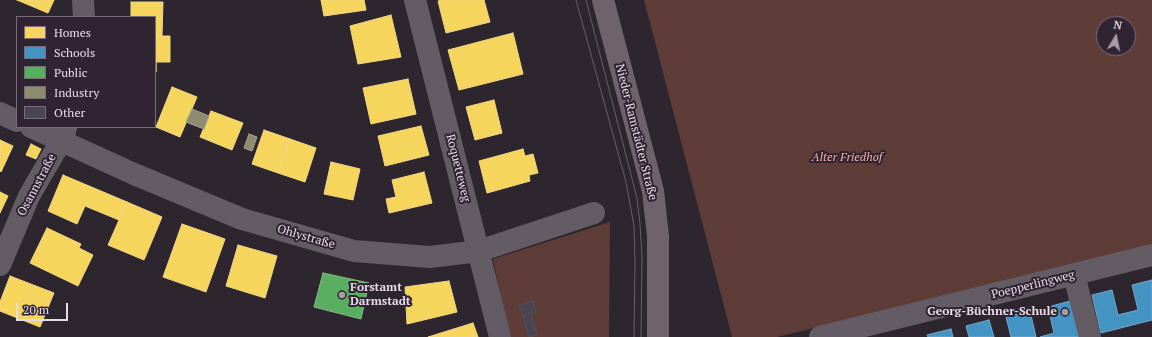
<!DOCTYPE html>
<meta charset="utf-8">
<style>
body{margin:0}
#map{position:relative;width:1152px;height:337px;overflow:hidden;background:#2d262e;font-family:"PT Serif",serif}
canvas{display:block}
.legend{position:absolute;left:16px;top:16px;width:140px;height:112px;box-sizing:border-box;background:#302332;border:1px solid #786d7a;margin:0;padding:5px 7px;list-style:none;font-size:12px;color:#e5dce6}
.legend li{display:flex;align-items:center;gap:8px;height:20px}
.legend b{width:20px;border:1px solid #786d7a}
.north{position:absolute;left:1096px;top:16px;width:40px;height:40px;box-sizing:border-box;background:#302332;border:1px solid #786d7a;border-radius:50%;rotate:10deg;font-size:11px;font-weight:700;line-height:16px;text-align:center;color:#e5dce6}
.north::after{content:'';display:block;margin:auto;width:14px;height:18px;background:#a59ca6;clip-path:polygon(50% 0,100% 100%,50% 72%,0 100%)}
.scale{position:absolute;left:16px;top:303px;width:52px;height:18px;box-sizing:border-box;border:2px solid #e5dce6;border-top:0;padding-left:5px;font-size:12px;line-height:14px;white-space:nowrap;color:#e5dce6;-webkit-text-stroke:3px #302332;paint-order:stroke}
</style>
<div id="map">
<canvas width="1152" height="337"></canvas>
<ul class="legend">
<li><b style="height:11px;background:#f6d55c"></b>Homes</li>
<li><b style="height:11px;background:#4393c3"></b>Schools</li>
<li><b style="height:11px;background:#5aae61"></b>Public</li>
<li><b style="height:11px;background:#8c8c6e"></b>Industry</li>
<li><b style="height:11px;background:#494552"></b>Other</li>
</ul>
<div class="north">N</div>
<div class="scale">20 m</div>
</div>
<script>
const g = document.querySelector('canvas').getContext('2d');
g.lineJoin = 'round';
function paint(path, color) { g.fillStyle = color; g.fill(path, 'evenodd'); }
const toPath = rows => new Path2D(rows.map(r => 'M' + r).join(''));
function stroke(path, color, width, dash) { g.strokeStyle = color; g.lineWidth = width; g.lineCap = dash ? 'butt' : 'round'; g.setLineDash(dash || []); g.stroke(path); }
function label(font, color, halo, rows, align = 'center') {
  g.font = font + ' "PT Serif",serif'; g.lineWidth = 4; g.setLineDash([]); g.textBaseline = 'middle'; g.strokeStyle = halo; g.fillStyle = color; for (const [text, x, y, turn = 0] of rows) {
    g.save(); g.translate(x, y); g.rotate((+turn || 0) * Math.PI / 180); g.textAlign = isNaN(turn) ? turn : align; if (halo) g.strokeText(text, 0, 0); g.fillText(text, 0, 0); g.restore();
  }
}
const green = toPath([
 [644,0,1152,0,1152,245,777,337,732,337],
 [1104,24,1128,24,1128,48,1104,48],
 [610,222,609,337,509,337,493,259]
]);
const homes = toPath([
 [17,0,54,0,48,13,17,0],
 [321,0,364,0,366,10,324,16,321,0],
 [441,0,484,0,490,22,446,33,438,1,441,0],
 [131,2,163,2,162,36,155,36,155,17,131,17,131,2],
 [391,15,401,57,358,64,350,26,391,15],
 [513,33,523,74,459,90,448,50,513,33],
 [155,36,170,36,170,62,156,62,156,72,155,36],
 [408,79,416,114,371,124,363,88,408,79],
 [172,87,197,97,180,137,156,127,172,87],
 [494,100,502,133,475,140,466,107,494,100],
 [211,111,243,123,232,150,200,137,211,111],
 [421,126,429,155,385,166,378,136,421,126],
 [264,130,290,139,278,173,252,164,264,130],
 [290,139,316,148,305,182,278,173,290,139],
 [0,140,13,146,1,172,0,171,0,140],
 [31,144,41,149,36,159,26,155,31,144],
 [523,149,525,156,533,154,538,173,529,175,530,181,487,193,479,161,523,149],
 [331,162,360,169,353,200,324,194,331,162],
 [424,172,432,203,389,213,386,199,396,197,392,180,424,172],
 [63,175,127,202,119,220,85,206,77,224,48,211,63,175],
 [0,192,8,196,0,213,0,192],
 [127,202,162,217,144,260,108,245,127,202],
 [182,224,225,239,206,292,163,277,182,224],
 [47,228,81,244,79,248,93,255,78,286,30,263,47,228],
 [238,245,277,256,265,298,226,286,238,245],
 [10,276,54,293,40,327,0,311,0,302,10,276],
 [449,281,457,312,407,324,405,287,449,281],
 [473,323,478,337,428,337,473,323]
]);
const schools = toPath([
 [1152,280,1152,320,1101,333,1092,295,1112,290,1118,315,1138,310,1132,285,1152,280],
 [1070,301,1079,337,1040,337,1054,333,1048,307,1070,301],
 [1030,311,1036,337,1011,337,1006,317,1030,311],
 [989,320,994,337,969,337,966,326,989,320],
 [951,329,953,337,928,337,927,335,951,329]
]);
const public = toPath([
 [323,273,369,283,361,319,314,307,323,273]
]);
const industry = toPath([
 [192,109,209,116,204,129,186,122,192,109],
 [249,134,257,137,252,151,244,148,249,134]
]);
const building = toPath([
 [533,301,536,312,523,316,519,305,533,301],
 [531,313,537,335,529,337,523,316,531,313]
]);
const minor = toPath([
 [83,0,84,17],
 [415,0,500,337],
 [0,113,17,121],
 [31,127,134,174,242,219,354,251,430,257,479,251,594,213],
 [0,265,29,196,61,141,66,128],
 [1074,275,1090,337],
 [820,337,1152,255]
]);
const major = toPath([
 [603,0,653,191,658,236,658,337]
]);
const tram = toPath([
 [576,0,626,182,634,226,635,262,634,337],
 [586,0,637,198,640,224,642,256,641,337]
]);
const markers = [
 [342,295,4,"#a59ca6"],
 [1065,312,4,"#a59ca6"]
];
const streetNames = [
 ["Nieder-Ramstädter Straße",636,132,76],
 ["Roquetteweg",458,168,76],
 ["Osannstraße",37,185,-62],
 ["Ohlystraße",306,237,16],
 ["Poepperlingweg",1033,285,-14]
];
const parkNames = [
 ["Alter Friedhof",847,158]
];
const poiNames = [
 ["Forstamt",350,288],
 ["Darmstadt",350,302],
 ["Georg-Büchner-Schule",1057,312,"right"]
];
paint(green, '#5e3c38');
paint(homes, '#f6d55c');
stroke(homes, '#f1d785', 1);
paint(schools, '#4393c3');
stroke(schools, '#74a9ce', 1);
paint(public, '#5aae61');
stroke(public, '#84bc89', 1);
paint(industry, '#8c8c6e');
stroke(industry, '#a7a492', 1);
paint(building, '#494552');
stroke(building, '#545058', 1);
stroke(minor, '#635c64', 22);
stroke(major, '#6e636b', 22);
stroke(tram, '#666067', 1);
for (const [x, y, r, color] of markers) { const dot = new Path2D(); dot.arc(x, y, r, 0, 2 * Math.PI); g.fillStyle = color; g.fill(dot); stroke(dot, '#302332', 1.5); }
label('12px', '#e5dce6', '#302332', streetNames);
label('italic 12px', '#f6b1a5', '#302332', parkNames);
label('bold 12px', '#e5dce6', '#302332', poiNames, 'left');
</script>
